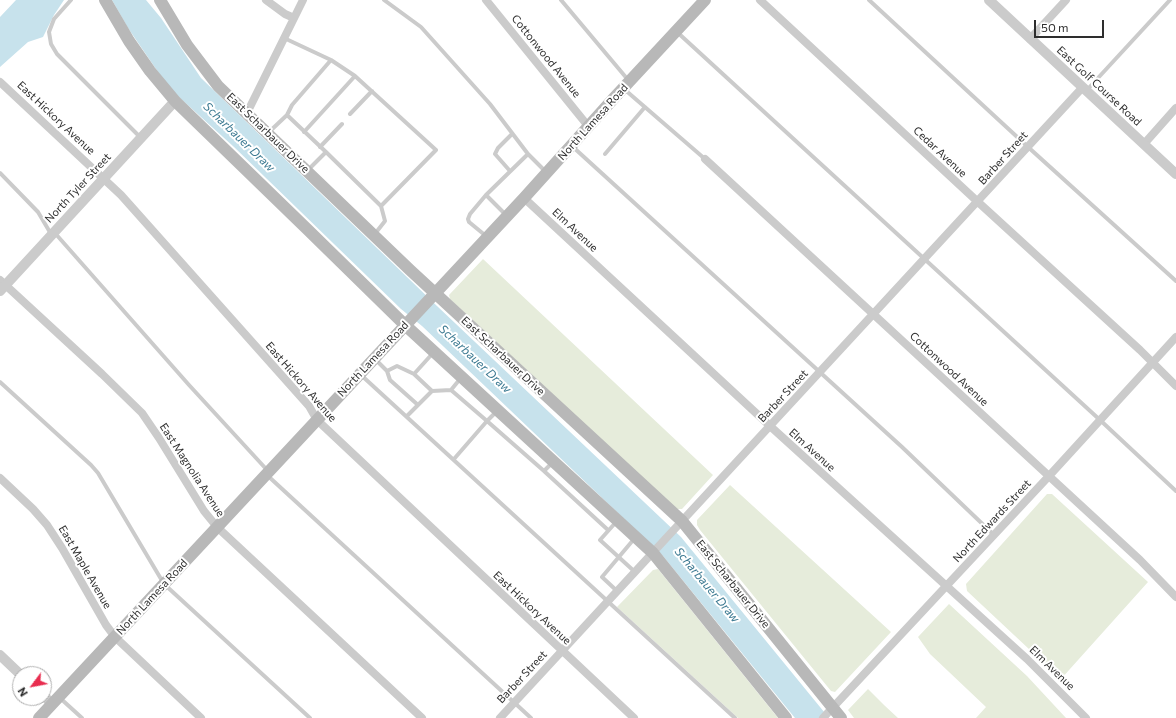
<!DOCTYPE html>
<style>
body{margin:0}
#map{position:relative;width:1176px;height:718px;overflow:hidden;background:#fff;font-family:Commissioner,sans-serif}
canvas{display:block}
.north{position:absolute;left:12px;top:666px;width:40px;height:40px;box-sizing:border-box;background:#fff;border:1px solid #ababab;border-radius:50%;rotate:238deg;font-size:11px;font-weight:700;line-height:16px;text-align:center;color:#2e2e2e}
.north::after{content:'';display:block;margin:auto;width:14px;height:18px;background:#e82d4f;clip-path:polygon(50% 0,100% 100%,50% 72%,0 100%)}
.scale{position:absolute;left:1034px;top:20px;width:70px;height:18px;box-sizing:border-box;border:2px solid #2e2e2e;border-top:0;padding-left:5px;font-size:12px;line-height:14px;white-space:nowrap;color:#2e2e2e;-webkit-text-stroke:3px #fff;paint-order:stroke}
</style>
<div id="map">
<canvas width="1176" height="718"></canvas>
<div class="north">N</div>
<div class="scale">50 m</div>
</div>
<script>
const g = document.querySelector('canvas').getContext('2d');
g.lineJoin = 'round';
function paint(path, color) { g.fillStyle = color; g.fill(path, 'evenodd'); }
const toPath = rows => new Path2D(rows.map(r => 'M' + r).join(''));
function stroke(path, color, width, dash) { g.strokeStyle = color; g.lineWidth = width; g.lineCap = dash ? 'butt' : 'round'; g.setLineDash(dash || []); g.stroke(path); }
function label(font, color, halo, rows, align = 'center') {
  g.font = font + ' Commissioner,sans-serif'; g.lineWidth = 4; g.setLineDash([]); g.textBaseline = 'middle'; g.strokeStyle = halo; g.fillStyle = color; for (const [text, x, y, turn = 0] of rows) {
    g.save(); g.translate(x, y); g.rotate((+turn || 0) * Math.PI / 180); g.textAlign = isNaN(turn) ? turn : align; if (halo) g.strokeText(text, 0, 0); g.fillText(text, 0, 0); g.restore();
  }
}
const green = toPath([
 [483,259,713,475,682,509,674,509,450,299,449,295],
 [730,485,891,632,835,692,831,691,700,530,697,525,697,520],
 [1047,494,1052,494,1148,582,1061,679,967,591,966,584],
 [658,569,778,718,738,718,617,607,653,570],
 [949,604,1027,676,1066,718,976,718,986,707,930,654,918,637],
 [868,689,884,705,898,718,854,718,848,710]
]);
const water = toPath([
 [16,0,64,0,54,15,43,37,28,42,0,67,0,17],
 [112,0,146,0,161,18,201,78,437,306,681,537,829,718,795,718,663,556,422,326,401,309,234,147,169,88,128,28]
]);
const service = toPath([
 [71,0,54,19,49,32,51,44,57,54,141,138],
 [384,0,421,27,490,104,528,154,546,172],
 [561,0,629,81],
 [869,0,1028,147,1176,281],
 [677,32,1100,420,1176,491],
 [284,38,331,60,292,105,287,115],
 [624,89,705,159],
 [1086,91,1170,0],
 [350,114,372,91],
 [304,132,355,76,331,60],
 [268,133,287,115,326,152,307,171],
 [320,147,342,124],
 [573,147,902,447,994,535],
 [326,152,381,206,436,150,355,76],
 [605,154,645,107],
 [510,171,495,154,498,148,512,134],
 [0,173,38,212,51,234],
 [486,195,528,154],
 [54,232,189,385,268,471],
 [374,235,385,221,381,206],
 [486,236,469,222,468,219,470,214,486,195,506,215],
 [376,360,387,371],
 [414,374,433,353],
 [361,375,735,718],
 [0,382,91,465,98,473,164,584,310,718],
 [451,390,487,421,454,459],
 [418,405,390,380,387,371,397,366,414,374,432,391,451,390,460,379],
 [496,412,487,421,544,471,553,462],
 [407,416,432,391],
 [544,471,608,530],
 [268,476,531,718],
 [617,521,600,540,635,572],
 [617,591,602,577,634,539],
 [60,698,82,718]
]);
const minor = toPath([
 [266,0,285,14,294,18],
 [486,0,588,126],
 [760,0,978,202,1140,350,1176,386],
 [1030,39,1066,0],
 [0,82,121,195,309,406,317,420,634,718],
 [247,113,303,0],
 [1144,144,1176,108],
 [705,159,1140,560,1176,597],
 [524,198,770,426,1027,659,1086,718],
 [0,280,102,374,142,413,159,438,204,511,217,527,422,718],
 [0,478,33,509,47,525,62,548,106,625,115,637,201,718],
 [500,718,1082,88],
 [823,718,1049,476,1176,337]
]);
const tertiary = toPath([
 [989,0,1176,174],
 [0,291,175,101],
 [0,655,20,674],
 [44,696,52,704]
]);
const secondary = toPath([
 [105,0,129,41,150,71,175,101,307,229,405,325,653,553,786,718],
 [160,0,187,45,218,86,410,270,682,521,841,718],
 [39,718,524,198,614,98,705,0]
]);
const streetNames = [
 ["Cottonwood Avenue",546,56,51],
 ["East Golf Course Road",1099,86,43],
 ["East Hickory Avenue",56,118,43],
 ["North Lamesa Road",593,122,-48],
 ["East Scharbauer Drive",268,133,44],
 ["Cedar Avenue",940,152,43],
 ["Barber Street",1003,158,-48],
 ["North Tyler Street",78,188,-47],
 ["Elm Avenue",575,230,43],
 ["East Scharbauer Drive",503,356,43],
 ["North Lamesa Road",373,359,-47],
 ["Cottonwood Avenue",949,369,43],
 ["East Hickory Avenue",301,382,49],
 ["Barber Street",783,396,-47],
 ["Elm Avenue",812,450,42],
 ["East Magnolia Avenue",192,470,57],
 ["North Edwards Street",992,521,-47],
 ["East Maple Avenue",85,567,60],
 ["East Scharbauer Drive",733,584,51],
 ["North Lamesa Road",152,597,-47],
 ["East Hickory Avenue",532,608,43],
 ["Elm Avenue",1052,668,44],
 ["Barber Street",522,677,-47]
];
const waterNames = [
 ["Scharbauer Draw",239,137,44],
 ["Scharbauer Draw",475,359,43],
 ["Scharbauer Draw",707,585,50]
];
paint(green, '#e6ecdb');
paint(water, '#c7e2ec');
stroke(service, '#cbcbcb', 4);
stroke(minor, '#cbcbcb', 8);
stroke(tertiary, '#cbcbcb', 10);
stroke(secondary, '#b8b8b8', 12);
label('11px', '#2e2e2e', '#fff', streetNames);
label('italic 12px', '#3b7991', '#fff', waterNames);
</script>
